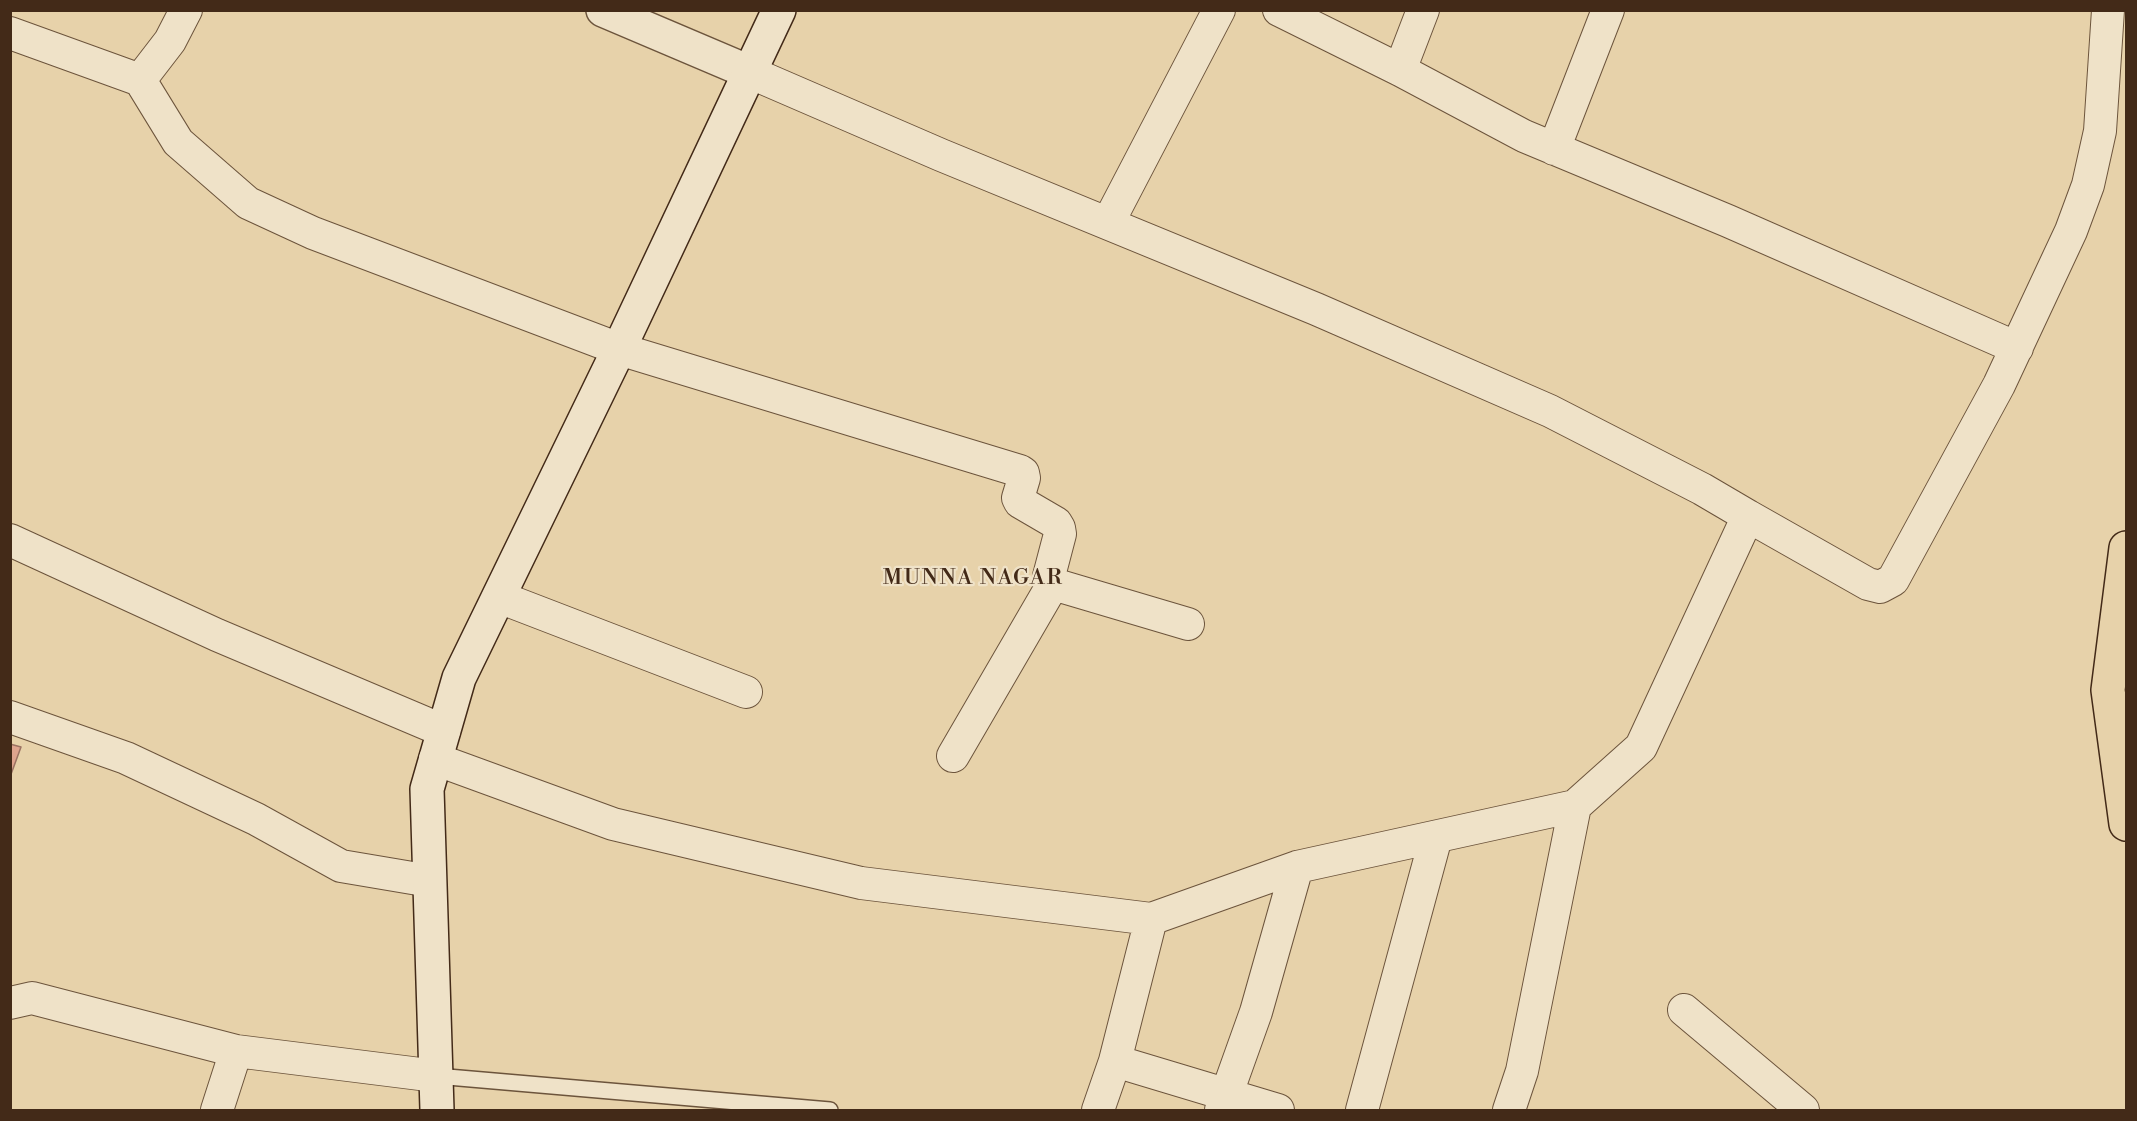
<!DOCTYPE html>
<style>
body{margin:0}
#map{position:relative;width:2137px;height:1121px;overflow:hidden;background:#e7d2aa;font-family:"Libre Bodoni",serif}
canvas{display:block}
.frame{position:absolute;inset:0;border:12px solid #432a18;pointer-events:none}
</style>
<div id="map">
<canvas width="2137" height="1121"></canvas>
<div class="frame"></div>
</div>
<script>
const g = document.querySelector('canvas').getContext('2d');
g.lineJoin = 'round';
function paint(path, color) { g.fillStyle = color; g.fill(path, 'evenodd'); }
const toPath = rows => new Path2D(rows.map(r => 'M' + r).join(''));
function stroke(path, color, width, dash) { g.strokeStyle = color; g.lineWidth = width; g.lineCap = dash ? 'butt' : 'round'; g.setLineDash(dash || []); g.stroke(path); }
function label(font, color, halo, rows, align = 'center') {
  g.font = font + ' "Libre Bodoni",serif'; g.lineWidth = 4.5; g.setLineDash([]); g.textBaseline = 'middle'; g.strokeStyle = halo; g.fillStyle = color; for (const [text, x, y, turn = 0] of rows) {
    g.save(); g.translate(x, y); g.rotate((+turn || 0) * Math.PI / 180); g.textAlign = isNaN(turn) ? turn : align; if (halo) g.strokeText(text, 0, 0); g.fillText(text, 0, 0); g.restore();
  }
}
const building = toPath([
 [10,744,21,747,10,777,10,744]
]);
const service = toPath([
 [436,1076,830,1110]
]);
const minor = toPath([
 [1279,10,1400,70,1524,136,1728,221,2017,348],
 [10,33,140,80,170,41,186,10],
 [1400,70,1423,10],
 [749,72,941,155,1316,309,1550,411,1702,489,1748,516],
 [140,80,178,142,248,203,313,233,619,349,1020,471,1023,473,1024,478,1018,498,1020,502,1056,523,1059,528,1060,534,1049,576,1049,580,1053,584,1188,624],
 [1554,149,1608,10],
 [1108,223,1219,10],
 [10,540,217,635,444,731],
 [499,597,746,692],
 [10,717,126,758,256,819,341,866,430,881],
 [953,756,1053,584],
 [435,759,613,824,861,883,1151,919,1297,867,1575,806,1641,747,1748,516,1868,584,1880,587,1893,580,1999,385,2071,231,2088,185,2100,131,2108,10],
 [10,1003,32,998,236,1051,436,1076],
 [1684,1010,1803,1110],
 [1115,1061,1278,1110],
 [217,1110,236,1051],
 [1098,1110,1115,1061,1151,919],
 [1221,1110,1256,1012,1297,867],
 [1362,1110,1436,837],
 [1509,1110,1522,1071,1575,806]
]);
const tertiary = toPath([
 [603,10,749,72]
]);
const secondary = toPath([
 [437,1110,427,789,459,678,619,349,779,10]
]);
const trunk = toPath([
 [2126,548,2108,690,2126,824]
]);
const neighbourhoodNames = [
 ["MUNNA NAGAR",973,579]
];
paint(building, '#dea48e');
stroke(building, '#9b7363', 1.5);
stroke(service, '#6c543c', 18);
stroke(minor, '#6c543c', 34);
stroke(tertiary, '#6c543c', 36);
stroke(secondary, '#432a18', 36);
stroke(trunk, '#432a18', 36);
stroke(service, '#efe2c8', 15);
stroke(minor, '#efe2c8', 32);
stroke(tertiary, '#efe2c8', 33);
stroke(secondary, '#efe2c8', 33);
stroke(trunk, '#e7d2aa', 33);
g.letterSpacing = '1.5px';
label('22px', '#432a18', '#efe2c8', neighbourhoodNames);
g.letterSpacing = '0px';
</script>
